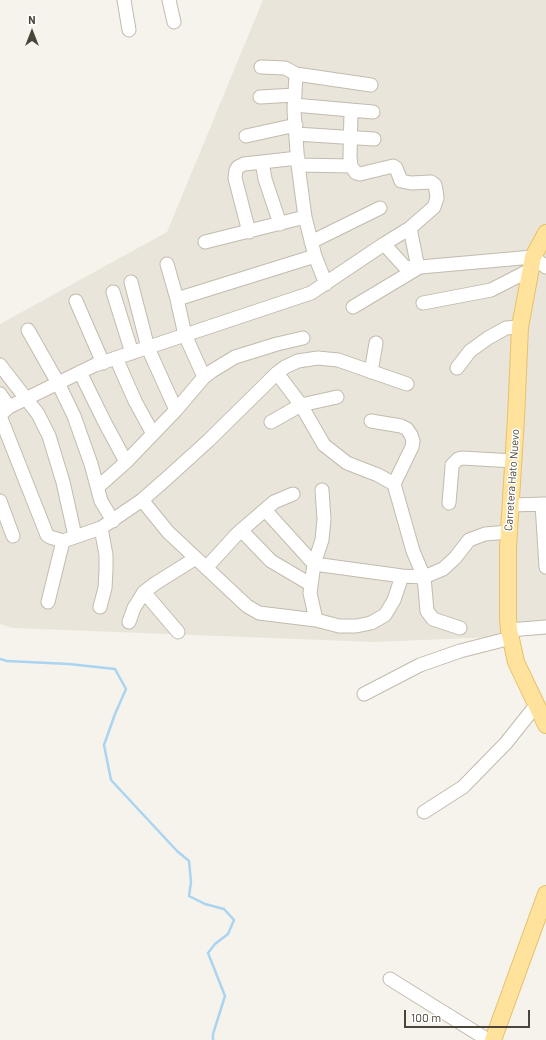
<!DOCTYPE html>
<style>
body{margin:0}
#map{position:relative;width:546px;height:1040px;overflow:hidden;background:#f6f3ec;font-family:Barlow,sans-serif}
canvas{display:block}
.north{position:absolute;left:12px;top:12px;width:40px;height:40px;-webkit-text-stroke:3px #fff;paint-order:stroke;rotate:0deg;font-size:11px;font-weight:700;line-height:16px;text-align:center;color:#4b4439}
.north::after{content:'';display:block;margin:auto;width:14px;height:18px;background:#4b4439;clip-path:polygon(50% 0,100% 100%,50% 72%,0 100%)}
.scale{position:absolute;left:404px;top:1010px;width:126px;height:18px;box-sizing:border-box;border:2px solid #4b4439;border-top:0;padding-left:5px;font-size:12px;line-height:14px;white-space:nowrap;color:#4b4439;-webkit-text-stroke:3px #fff;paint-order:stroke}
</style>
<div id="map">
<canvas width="546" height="1040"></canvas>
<div class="north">N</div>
<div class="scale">100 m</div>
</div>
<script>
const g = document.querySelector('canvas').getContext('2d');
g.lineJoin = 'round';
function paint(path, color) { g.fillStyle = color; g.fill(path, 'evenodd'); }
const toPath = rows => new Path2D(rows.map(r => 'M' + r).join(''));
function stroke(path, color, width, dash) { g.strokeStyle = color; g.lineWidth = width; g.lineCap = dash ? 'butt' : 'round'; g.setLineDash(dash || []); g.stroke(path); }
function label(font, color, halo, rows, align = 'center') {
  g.font = font + ' Barlow,sans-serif'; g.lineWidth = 3; g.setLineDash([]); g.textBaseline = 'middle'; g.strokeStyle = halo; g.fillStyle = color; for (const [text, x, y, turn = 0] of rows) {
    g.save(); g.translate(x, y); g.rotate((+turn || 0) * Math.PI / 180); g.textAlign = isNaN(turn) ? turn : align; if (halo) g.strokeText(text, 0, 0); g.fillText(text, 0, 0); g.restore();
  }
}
const residential = toPath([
 [263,0,546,0,546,635,374,642,13,628,0,624,0,324,167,232]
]);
const stream = toPath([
 [0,659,7,661,69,664,115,669,126,689,115,714,104,745,111,780,177,851,189,861,191,882,189,896,205,904,224,909,234,920,228,934,215,944,208,953,225,996,213,1034,213,1040]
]);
const minor = toPath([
 [124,0,129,30],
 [169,0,174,22],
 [261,67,285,68,296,74],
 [260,97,295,95],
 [294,105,373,112],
 [351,110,350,157,351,166,356,173,360,174,393,166,396,168,401,181,411,183,431,182,435,185,436,190,437,198,434,207,410,228,384,244],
 [296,134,374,139],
 [246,136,296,125],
 [262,162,265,179,280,224],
 [298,165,351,166],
 [249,232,235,178,236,170,238,167,244,164,298,158],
 [205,242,305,217],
 [311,242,380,208],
 [167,264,177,299,185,335,204,377],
 [131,282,148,348,176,410],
 [326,284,315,256,305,217,298,165,294,111,296,74,371,85],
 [113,292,132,353],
 [177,299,315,256],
 [76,301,103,363],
 [423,303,491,290,530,270],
 [353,307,418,268,410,228],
 [28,330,58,383,74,416,91,464,101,501,113,521],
 [116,358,135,401,153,434],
 [0,365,38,414,49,436,63,482,75,536],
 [457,368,470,351,488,338,506,328,520,327],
 [80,372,104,421,126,462],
 [371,372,376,343],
 [277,373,301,405,324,445,347,463,378,475,394,484],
 [0,394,9,407],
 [0,415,9,407,95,365,311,293,384,244,404,266,409,268,533,257,546,267],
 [0,416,47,535,50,537,63,541,101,528,142,500,165,480,209,440,277,373,285,367,298,361,318,358,338,360,407,384],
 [371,421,401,426,407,429,411,435,413,441,412,447,394,484,413,551,424,577,427,611,433,619,460,628],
 [271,422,301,405,337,397],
 [98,487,126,462,176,410,204,377,212,371,235,357,277,344,303,338],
 [142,500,168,532,247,606,259,613,316,620,339,626,356,626,371,623,385,615,394,600,402,576],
 [0,501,13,536],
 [449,503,452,468,452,465,458,459,462,458,514,461],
 [542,504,546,567],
 [511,505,546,504],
 [265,510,314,564,322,540,324,519,322,490],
 [241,530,271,561,310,584],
 [206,568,237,534,274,502,293,494],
 [144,592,178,632],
 [48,602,63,541],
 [100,607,105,588,106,570,106,555,101,528],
 [316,620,310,593,314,564,402,576,424,577,443,569,455,558,469,540,485,534,509,532],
 [129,622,134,608,144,592,156,583,196,558],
 [509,630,546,627],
 [364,694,420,665,460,651,511,638],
 [424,812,463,787,506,743,537,704],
 [390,979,488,1040]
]);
const major = toPath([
 [546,233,533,257,520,327,516,418,508,547,508,619,509,630,516,662,546,725],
 [493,1040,546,894]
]);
const streetNames = [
 ["Carretera Hato Nuevo",512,480,-86]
];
paint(residential, '#eae5da');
stroke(stream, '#a9d4f2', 2.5);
stroke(minor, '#c2bbae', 15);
stroke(major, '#e6c16a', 18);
stroke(minor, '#fff', 13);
stroke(major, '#ffe39c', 16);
label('11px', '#4b4439', '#fff', streetNames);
</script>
